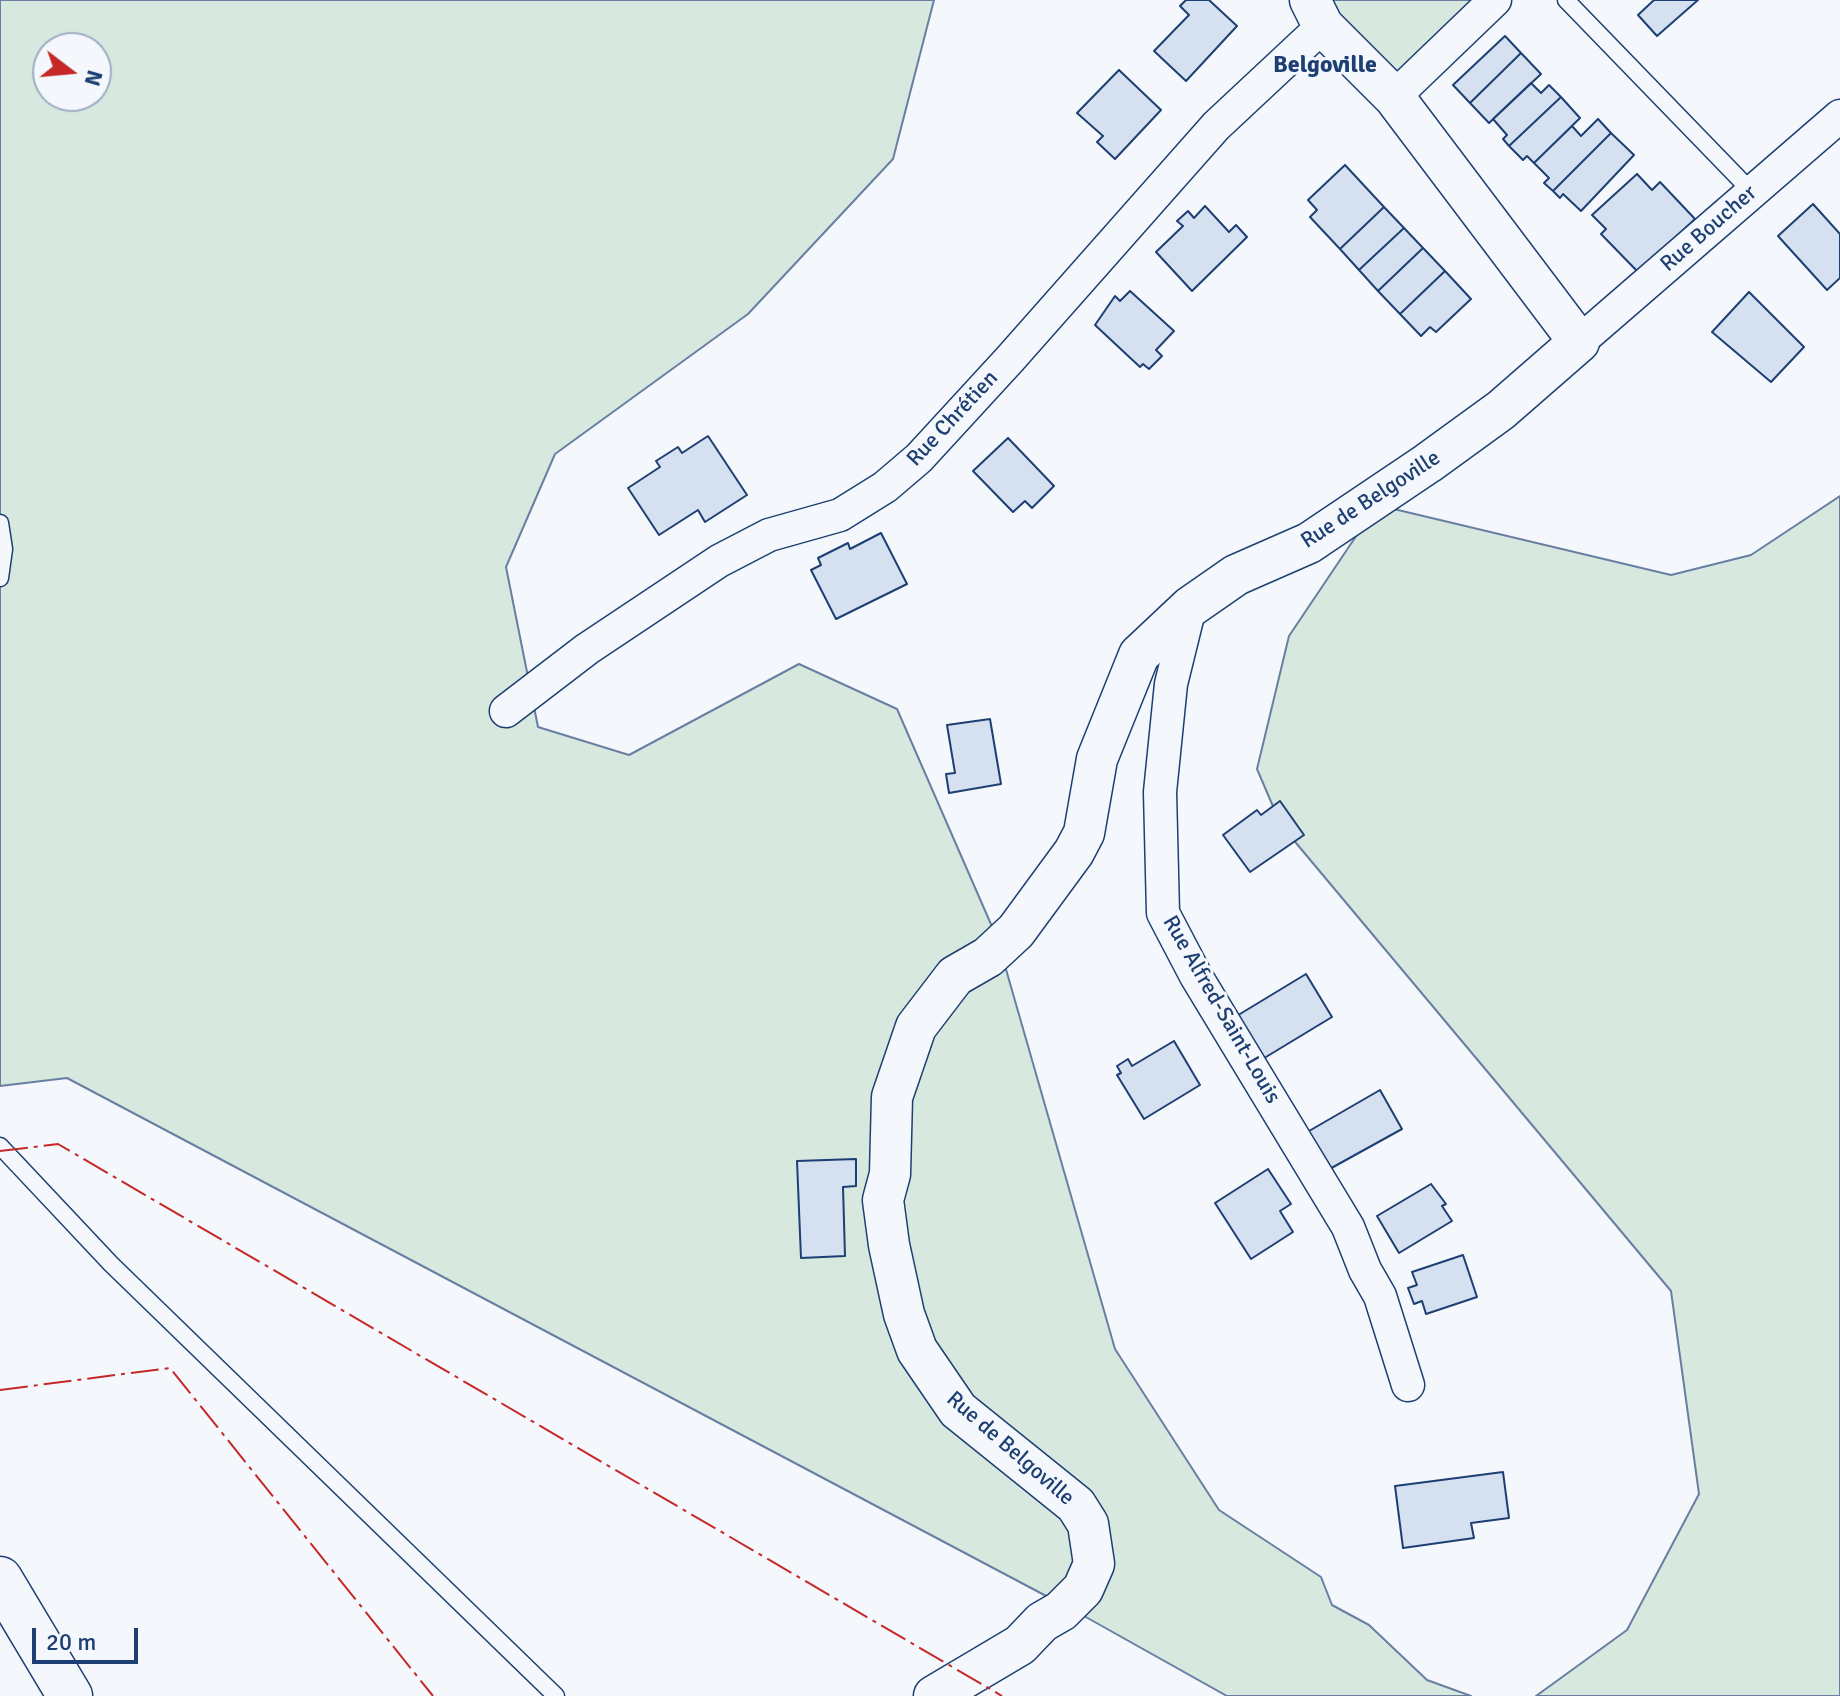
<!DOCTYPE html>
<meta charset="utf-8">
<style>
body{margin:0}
#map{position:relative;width:1840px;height:1696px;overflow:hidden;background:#f4f7fb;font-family:Signika,sans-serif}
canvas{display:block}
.north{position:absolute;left:32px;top:32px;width:80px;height:80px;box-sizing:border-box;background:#f4f7fb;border:2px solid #9eadc5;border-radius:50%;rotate:106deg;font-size:22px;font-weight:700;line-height:32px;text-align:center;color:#1d3f73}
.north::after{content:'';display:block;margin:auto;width:28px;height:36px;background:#c62828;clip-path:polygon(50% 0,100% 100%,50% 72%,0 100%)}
.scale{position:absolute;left:32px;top:1628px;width:106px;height:36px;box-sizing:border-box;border:4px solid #1d3f73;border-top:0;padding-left:10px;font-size:24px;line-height:28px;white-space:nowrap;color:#1d3f73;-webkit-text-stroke:6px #f4f7fb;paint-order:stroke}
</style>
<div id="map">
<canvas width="1840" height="1696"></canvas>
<div class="north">N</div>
<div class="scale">20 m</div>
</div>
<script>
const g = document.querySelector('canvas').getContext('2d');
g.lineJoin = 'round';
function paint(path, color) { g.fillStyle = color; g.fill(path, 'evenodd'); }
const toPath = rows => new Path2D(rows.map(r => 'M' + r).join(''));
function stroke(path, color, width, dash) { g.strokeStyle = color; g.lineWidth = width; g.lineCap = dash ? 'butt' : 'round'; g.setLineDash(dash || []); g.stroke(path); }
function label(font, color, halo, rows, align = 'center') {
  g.font = font + ' Signika,sans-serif'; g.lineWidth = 6; g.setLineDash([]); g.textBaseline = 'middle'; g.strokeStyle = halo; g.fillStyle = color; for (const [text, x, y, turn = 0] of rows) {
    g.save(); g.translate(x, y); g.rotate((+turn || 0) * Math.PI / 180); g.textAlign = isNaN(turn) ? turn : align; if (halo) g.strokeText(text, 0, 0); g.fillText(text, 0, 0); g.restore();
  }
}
const green = toPath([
 [0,0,934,0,893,159,748,314,555,454,506,567,538,727,629,755,799,664,897,709,997,938,1115,1349,1219,1510,1321,1577,1332,1605,1369,1625,1427,1680,1471,1696,1227,1696,1084,1616,67,1078,0,1086,0,0],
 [48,48,96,48,96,96,48,96,48,48],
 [1310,0,1495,0,1394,97,1310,0],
 [1840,496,1840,1696,1536,1696,1627,1630,1699,1494,1671,1291,1281,825,1257,769,1289,636,1377,505,1671,575,1751,555,1840,496]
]);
const building = toPath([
 [1186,0,1209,0,1237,26,1186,81,1154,51,1189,15,1180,6,1186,0],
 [1654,0,1698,0,1657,36,1638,15,1654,0],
 [1505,36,1521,53,1470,103,1453,85,1505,36],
 [1521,53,1541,74,1489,123,1470,103,1521,53],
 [1119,70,1161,110,1115,159,1097,142,1103,136,1077,113,1119,70],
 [1531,83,1541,93,1549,85,1561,97,1509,146,1503,139,1507,135,1493,119,1531,83],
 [1561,97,1580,118,1534,163,1527,156,1523,160,1509,146,1561,97],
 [1598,119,1611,133,1553,191,1544,183,1549,178,1534,163,1572,126,1581,136,1598,119],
 [1611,133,1634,155,1581,211,1563,194,1560,198,1553,191,1611,133],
 [1345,165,1384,207,1340,249,1310,217,1317,210,1308,200,1345,165],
 [1637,174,1652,190,1660,182,1695,219,1638,272,1601,234,1606,229,1592,215,1637,174],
 [1813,204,1840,234,1840,278,1827,290,1778,236,1813,204],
 [1205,206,1229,232,1236,225,1247,237,1192,291,1156,252,1183,226,1177,221,1188,211,1194,218,1205,206],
 [1384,207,1404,228,1359,270,1340,249,1384,207],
 [1404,228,1423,248,1378,291,1359,270,1404,228],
 [1423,248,1445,271,1400,314,1378,291,1423,248],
 [1445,271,1471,299,1436,332,1430,327,1421,336,1400,314,1445,271],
 [1130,291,1174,331,1156,350,1162,356,1149,369,1143,364,1140,367,1095,325,1115,296,1120,301,1130,291],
 [1749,292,1804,347,1771,382,1712,332,1749,292],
 [708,436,747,495,705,522,698,510,659,535,628,488,660,467,656,461,678,447,682,453,708,436],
 [1008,438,1054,486,1032,508,1025,501,1013,512,973,471,1008,438],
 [881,533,907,584,836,619,811,570,821,565,818,558,848,543,850,549,881,533],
 [990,719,1001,784,949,793,946,774,955,773,947,725,990,719],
 [1280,801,1304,835,1250,872,1223,835,1257,810,1261,815,1280,801],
 [1306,974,1332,1017,1261,1060,1235,1017,1306,974],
 [1174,1041,1200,1085,1144,1119,1117,1075,1121,1073,1117,1066,1128,1059,1132,1066,1174,1041],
 [1380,1090,1402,1129,1326,1171,1306,1136,1309,1131,1380,1090],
 [856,1159,856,1186,843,1187,845,1256,801,1258,797,1161,856,1159],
 [1268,1169,1291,1204,1280,1211,1293,1232,1251,1259,1215,1203,1268,1169],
 [1431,1184,1446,1204,1442,1206,1452,1221,1399,1253,1377,1216,1431,1184],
 [1463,1255,1477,1297,1426,1314,1422,1301,1414,1304,1408,1288,1417,1285,1412,1272,1463,1255],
 [1503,1472,1509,1518,1471,1523,1474,1538,1403,1548,1395,1486,1503,1472]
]);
const service = toPath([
 [1566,0,1752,192],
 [0,523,4,549,0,578],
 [0,1146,111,1264,556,1696]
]);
const minor = toPath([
 [1394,97,1495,0],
 [1579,342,1840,116],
 [1190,607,1171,684,1160,792,1163,913,1196,976,1348,1227,1365,1270,1380,1296,1408,1385],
 [506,711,587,649,719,561,769,535,840,515,885,487,919,458,1010,359,1216,126,1323,26]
]);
const tertiary = toPath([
 [934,1696,1020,1645,1042,1622,1061,1611,1083,1589,1094,1564,1088,1524,1076,1505,958,1410,917,1350,904,1314,889,1245,883,1200,890,1174,892,1097,916,1027,955,976,988,957,1016,931,1074,852,1084,833,1097,759,1139,655,1190,607,1236,575,1309,543,1428,463,1501,410,1579,342,1394,97,1323,26,1310,0]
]);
const primary = toPath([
 [0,1579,70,1696]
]);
const power = toPath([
 [0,1151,58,1144,1002,1696],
 [0,1390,170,1368,433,1696]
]);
const streetNames = [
 ["Rue Boucher",1709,229,-41],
 ["Rue Chrétien",953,419,-47],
 ["Rue de Belgoville",1371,500,-33],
 ["Rue Alfred-Saint-Louis",1221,1010,60],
 ["Rue de Belgoville",1010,1449,41]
];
const neighbourhoodNames = [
 ["Belgoville",1325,66]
];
paint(green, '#d7e8df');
stroke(green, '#687fa3', 2);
paint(building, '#d5e0f0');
stroke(building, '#1d3f73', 2);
stroke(service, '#1d3f73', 19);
stroke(minor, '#1d3f73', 35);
stroke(tertiary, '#1d3f73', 43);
stroke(primary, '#1d3f73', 47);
stroke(service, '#f4f7fb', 16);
stroke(minor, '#f4f7fb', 32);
stroke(tertiary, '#f4f7fb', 40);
stroke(primary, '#f4f7fb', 44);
stroke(power, '#c62828', 2, [28, 6, 4, 6]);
label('22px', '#1d3f73', '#f4f7fb', streetNames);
label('bold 24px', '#1d3f73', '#f4f7fb', neighbourhoodNames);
</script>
